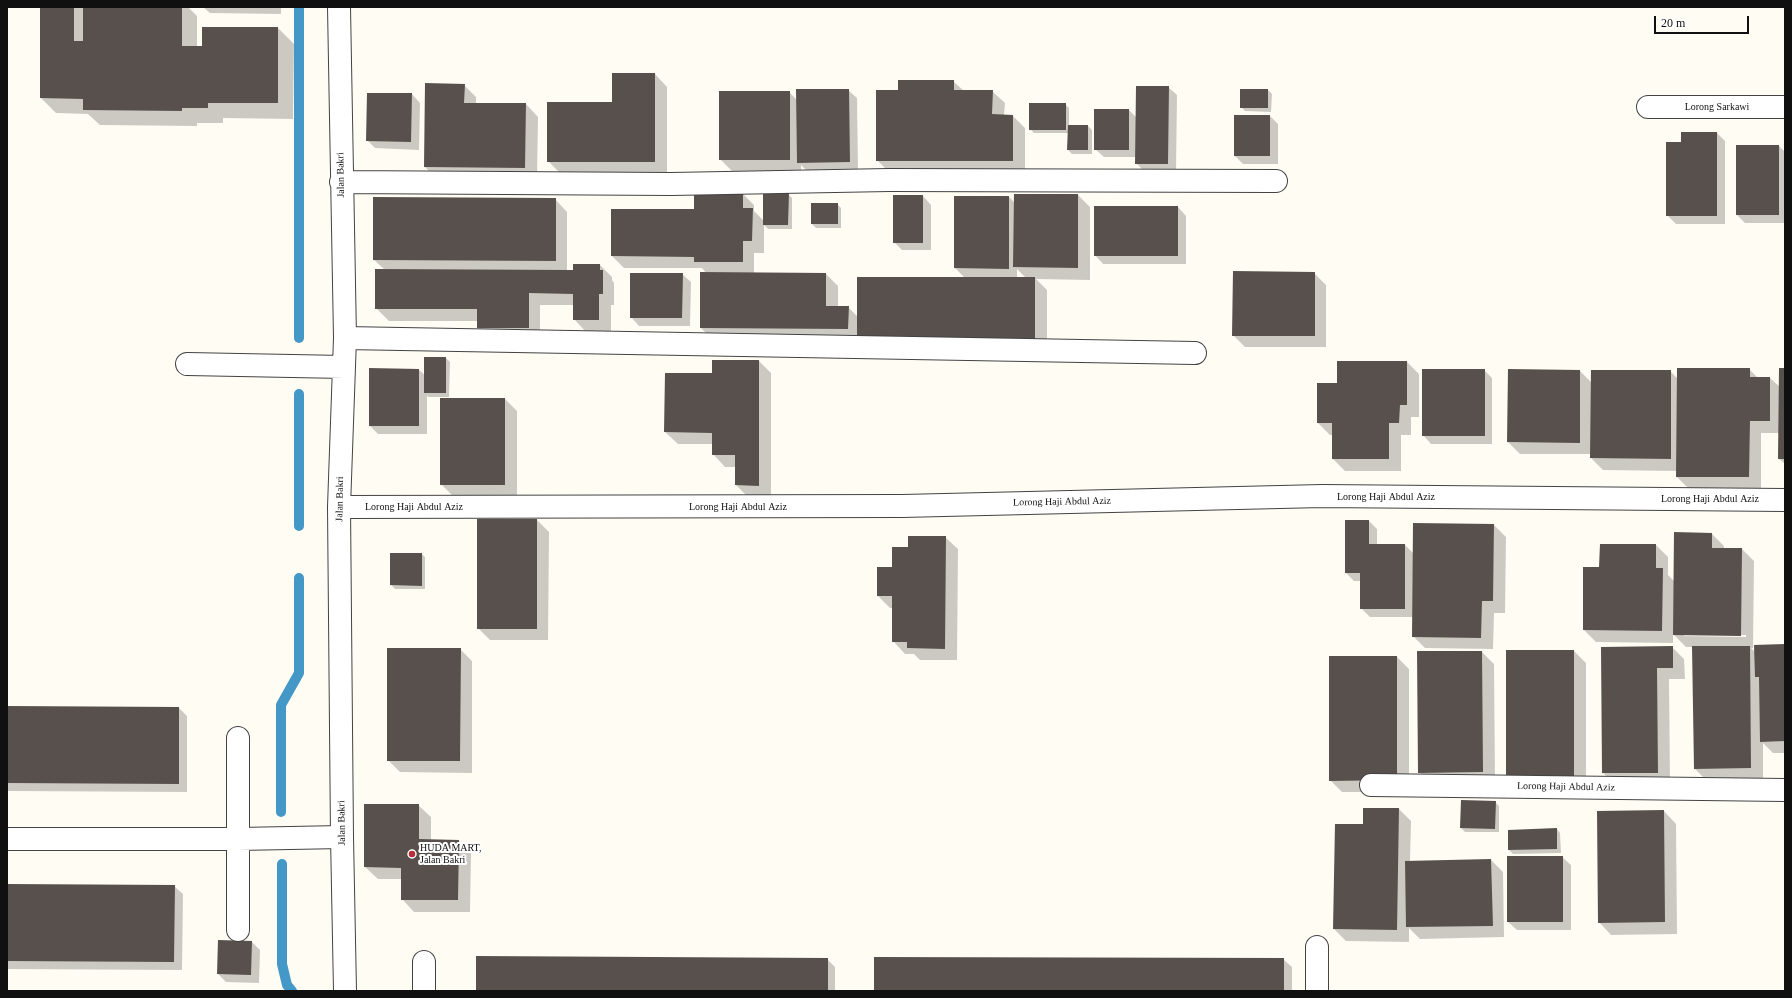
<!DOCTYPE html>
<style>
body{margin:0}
#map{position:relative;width:1792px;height:998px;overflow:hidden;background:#fefcf3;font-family:Georgia,serif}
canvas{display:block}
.frame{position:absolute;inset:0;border:8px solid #101010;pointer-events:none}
.scale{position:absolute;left:1654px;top:16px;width:95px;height:18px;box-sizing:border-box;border:2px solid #101010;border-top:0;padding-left:5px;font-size:12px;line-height:14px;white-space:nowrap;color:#101010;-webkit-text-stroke:3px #fff;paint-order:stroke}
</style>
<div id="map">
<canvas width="1792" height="998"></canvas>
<div class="frame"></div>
<div class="scale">20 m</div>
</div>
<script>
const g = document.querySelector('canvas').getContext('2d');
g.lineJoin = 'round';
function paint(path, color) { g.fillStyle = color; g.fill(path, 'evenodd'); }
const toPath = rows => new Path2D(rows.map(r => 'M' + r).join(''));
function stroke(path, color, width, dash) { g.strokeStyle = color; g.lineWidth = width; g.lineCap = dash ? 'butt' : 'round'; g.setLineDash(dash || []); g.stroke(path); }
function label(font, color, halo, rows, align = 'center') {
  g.font = font + ' Georgia,serif'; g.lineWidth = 4; g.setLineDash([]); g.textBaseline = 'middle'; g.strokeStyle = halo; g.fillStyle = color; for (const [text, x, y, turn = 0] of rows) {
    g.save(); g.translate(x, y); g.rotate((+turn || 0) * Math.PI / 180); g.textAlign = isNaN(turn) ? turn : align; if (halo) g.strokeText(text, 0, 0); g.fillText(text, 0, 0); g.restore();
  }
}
const shadow = toPath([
 [41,7,82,7,84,9,84,7,188,7,197,16,197,47,203,47,278,28,294,44,293,119,223,118,223,123,197,123,197,126,100,125,88,114,56,113,41,98],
 [203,7,281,7,281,14,210,13],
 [655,74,667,87,667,173,560,173,548,161,613,103],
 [953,81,964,91,992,91,1005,103,1004,116,1013,116,1025,128,1025,173,889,172,877,160,899,91],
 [464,85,476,97,476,104,526,104,538,117,537,180,437,179,425,167],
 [1168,87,1177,95,1176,172,1145,172,1136,163,1137,157,1104,157,1095,149,1129,110,1137,118],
 [848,90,857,98,858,170,807,171,801,165,801,171,732,171,720,159,789,92,798,101],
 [1268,90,1272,94,1271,112,1245,111,1241,107],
 [412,94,420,103,419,150,375,148,367,140],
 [1065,104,1069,108,1069,126,1088,126,1092,130,1092,154,1072,154,1068,150,1069,133,1034,133,1030,129],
 [1235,116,1270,116,1278,124,1278,164,1243,164,1235,156],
 [1717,133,1725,141,1725,224,1676,224,1667,215,1682,143],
 [1779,146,1785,152,1785,223,1745,223,1737,215],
 [742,193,754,205,754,211,764,221,788,194,792,198,792,229,768,229,764,225,764,253,754,253,754,273,826,274,838,286,838,307,848,307,858,317,965,278,955,268,1009,197,1015,203,1078,195,1090,207,1090,280,1036,279,1047,290,1047,352,713,340,701,328,706,273,702,268,624,268,612,256,695,210],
 [1017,269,1026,278,1017,278],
 [923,196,931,205,931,250,902,250,894,242],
 [555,199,567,212,567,271,574,271,600,265,612,277,612,280,614,283,614,305,611,305,611,332,586,332,574,319,574,305,540,305,540,340,491,340,478,328,478,321,389,321,376,308,385,270,374,260],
 [837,204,841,208,841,228,816,228,812,224],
 [1178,207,1186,216,1186,264,1103,264,1095,255],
 [1314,273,1326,285,1326,347,1245,347,1233,335],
 [682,274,691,282,690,326,639,326,631,317],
 [446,358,450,362,449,397,428,397,427,395,427,434,378,434,370,426,419,370,425,375],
 [713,361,759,361,771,373,771,498,748,497,736,485,736,467,725,467,713,454,713,444,678,444,665,432,713,374],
 [1338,362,1407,362,1419,374,1419,417,1411,417,1411,435,1401,435,1401,471,1345,471,1333,459,1333,435,1330,435,1318,423,1338,384],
 [1749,369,1758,378,1770,378,1780,387,1785,369,1785,464,1779,459,1779,433,1761,433,1761,489,1689,489,1677,477,1677,471,1603,470,1591,458,1591,454,1520,454,1508,442,1580,371,1592,383,1670,371,1678,379],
 [1484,370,1492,378,1492,444,1431,444,1423,435],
 [441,399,505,399,517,411,517,497,453,496,441,484],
 [537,520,549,532,548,640,490,640,478,628],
 [1346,521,1369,521,1377,529,1377,545,1405,545,1414,554,1494,525,1506,537,1505,613,1494,613,1493,649,1425,648,1413,636,1413,617,1370,617,1361,608,1361,581,1354,581,1346,573],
 [1712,534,1724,546,1724,549,1742,549,1754,561,1753,648,1751,648,1755,652,1785,645,1785,753,1773,753,1763,743,1763,780,1707,781,1695,769,1693,647,1686,647,1673,634,1673,643,1596,642,1584,630,1600,568,1656,545,1668,557,1668,575,1674,581],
 [1684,634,1746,635,1746,637,1684,636],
 [945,537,958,549,957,660,920,660,914,654,905,654,893,641,893,608,890,608,878,596,893,568],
 [422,554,425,557,425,589,395,589,391,585],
 [1672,647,1684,659,1685,679,1669,679,1670,784,1616,785,1603,773,1602,648],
 [460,649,472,661,472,773,400,772,388,760],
 [1574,651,1586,663,1586,792,1519,791],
 [1418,652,1482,652,1494,664,1495,784,1431,784,1419,772],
 [1397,657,1409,669,1409,792,1342,792,1330,780],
 [7,707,179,708,187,716,187,792,7,791],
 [1495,802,1499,806,1499,832,1465,832,1461,828],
 [418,805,431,817,431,841,459,841,471,853,470,912,414,912,402,899,402,879,378,879,365,867],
 [1399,809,1411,821,1410,862,1491,860,1503,872,1504,937,1420,939,1409,928,1409,942,1346,941,1334,929,1364,825],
 [1664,811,1676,824,1677,934,1611,935,1599,922],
 [1557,829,1560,833,1561,853,1513,854,1509,850],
 [1562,857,1571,865,1571,930,1517,930,1508,922],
 [7,885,174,886,183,894,182,970,7,969],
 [219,941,252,942,260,950,259,983,226,982,218,974],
 [827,959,835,967,835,991,477,991],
 [1283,959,1292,967,1292,991,875,991]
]);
const stream = toPath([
 [299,7,299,338],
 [299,394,299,526],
 [281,812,281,705,299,673,299,578],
 [282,864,282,964,287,985,292,991]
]);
const building = toPath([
 [40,7,74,7,74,41,83,41,83,7,182,7,182,46,202,46,202,27,278,27,278,103,208,103,208,108,182,108,182,111,83,110,83,99,40,98],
 [612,73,655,73,655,162,547,162,547,102,612,102],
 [898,80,954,80,954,90,993,90,992,114,1013,115,1013,161,876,161,876,90,898,90],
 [425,83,465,84,464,103,526,103,525,168,424,167],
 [1136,86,1169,86,1168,164,1135,164],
 [796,89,849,89,850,162,797,163],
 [1240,89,1268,89,1268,108,1240,108],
 [719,91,790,91,790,160,719,160],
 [367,93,412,93,411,142,366,141],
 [1029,103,1066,103,1066,130,1029,130],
 [1094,109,1129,109,1129,150,1094,150],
 [1234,115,1270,115,1270,156,1234,156],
 [1068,125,1088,125,1088,150,1067,150],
 [1681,132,1717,132,1717,216,1666,216,1666,142,1681,142],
 [1736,145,1779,145,1779,215,1736,215],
 [694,192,743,192,743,208,753,208,752,241,743,241,743,262,694,262,694,257,611,256,611,209,694,209],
 [763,193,789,193,788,225,763,225],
 [1014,194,1078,194,1078,268,1013,267],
 [893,195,923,195,923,243,893,243],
 [954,196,1009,196,1009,269,954,268],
 [373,197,556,198,556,261,373,260],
 [811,203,838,203,838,224,811,224],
 [1094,206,1178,206,1178,256,1094,256],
 [573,264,600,264,600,270,603,270,603,294,599,294,599,320,573,320,573,294,529,293,529,328,477,328,477,309,375,309,375,269,573,270],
 [1233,271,1315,272,1315,336,1232,336],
 [700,272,826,273,826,306,849,306,848,329,700,328],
 [630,273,683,273,682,318,630,318],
 [857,277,1035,277,1035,340,857,339],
 [424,357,446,357,446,393,424,393],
 [712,360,759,360,759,486,735,485,735,455,712,455,712,433,664,432,665,373,712,373],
 [1337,361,1407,361,1407,405,1400,405,1399,423,1389,423,1389,459,1332,459,1332,423,1317,423,1317,383,1337,383],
 [369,368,419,369,419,426,369,426],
 [1677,368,1750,368,1750,377,1770,377,1770,421,1750,421,1749,477,1676,477],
 [1779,368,1785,368,1785,459,1778,459],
 [1422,369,1485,369,1485,436,1422,436],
 [1508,369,1580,370,1580,443,1507,442],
 [1591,370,1671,370,1671,459,1590,458],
 [440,398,505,398,505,485,440,485],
 [477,519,537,519,537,629,477,629],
 [1345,520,1369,520,1369,544,1405,544,1405,609,1360,609,1360,573,1345,573],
 [1413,523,1494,524,1493,601,1482,601,1481,638,1412,637],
 [1674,532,1712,533,1712,548,1742,548,1741,636,1673,635],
 [908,536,946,536,945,649,907,648,907,642,892,642,892,596,877,596,877,567,892,567,892,547,908,547],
 [1600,544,1656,544,1656,568,1663,568,1662,631,1583,630,1583,567,1599,567],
 [390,553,422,553,422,586,390,585],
 [1785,644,1785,741,1760,742,1759,677,1755,677,1754,645],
 [1673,646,1673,668,1657,668,1658,773,1602,773,1601,647],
 [1692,646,1750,646,1751,768,1694,769],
 [387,648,461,648,460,761,387,761],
 [1506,650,1574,650,1574,780,1506,779],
 [1417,651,1482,651,1483,772,1418,773],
 [1329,656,1397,656,1397,780,1329,781],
 [7,706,179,707,179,784,7,783],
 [1461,800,1496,801,1495,829,1460,828],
 [364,804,419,804,419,839,459,840,458,900,401,900,401,868,364,867],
 [1363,808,1399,808,1397,930,1333,929,1335,824,1363,824],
 [1664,810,1665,922,1598,923,1597,811],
 [1557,828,1557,849,1508,850,1508,830],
 [1507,856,1563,856,1563,922,1507,922],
 [1491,859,1493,926,1406,927,1405,861],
 [7,884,175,885,174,962,7,961],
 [218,940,252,941,251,975,217,974],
 [476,956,828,958,828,991,476,991],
 [874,957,1284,958,1284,991,874,991]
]);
const street = toPath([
 [339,7,345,338,339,507,342,837,345,991],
 [1648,107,1785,107],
 [341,182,671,184,889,180,1276,181],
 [345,338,1195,353],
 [187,364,344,367],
 [339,507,902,506,1322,496,1785,500],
 [238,738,238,930],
 [1371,785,1785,790],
 [7,839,238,839,342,837],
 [1317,947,1317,991],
 [424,962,424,991]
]);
const markers = [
 [412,854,4,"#b92e3a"]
];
const streetNames = [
 ["Lorong Sarkawi",1717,107],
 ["Jalan Bakri",341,175,-91],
 ["Lorong Haji Abdul Aziz",1386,497],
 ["Jalan Bakri",340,499,-89],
 ["Lorong Haji Abdul Aziz",1710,499],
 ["Lorong Haji Abdul Aziz",1062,502,-1],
 ["Lorong Haji Abdul Aziz",414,507],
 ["Lorong Haji Abdul Aziz",738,507],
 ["Lorong Haji Abdul Aziz",1566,787,1],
 ["Jalan Bakri",342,823,-91]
];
const poiNames = [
 ["HUDA MART,",420,848],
 ["Jalan Bakri",420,860]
];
paint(shadow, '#0003');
stroke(stream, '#4498c7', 10);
paint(building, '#58504c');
stroke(street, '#434343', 24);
stroke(street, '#fff', 22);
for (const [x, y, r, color] of markers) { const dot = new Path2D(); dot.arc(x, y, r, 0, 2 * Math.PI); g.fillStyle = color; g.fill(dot); stroke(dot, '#fff', 1.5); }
label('10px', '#101010', '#fff', streetNames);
label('10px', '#101010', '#fff', poiNames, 'left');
</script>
